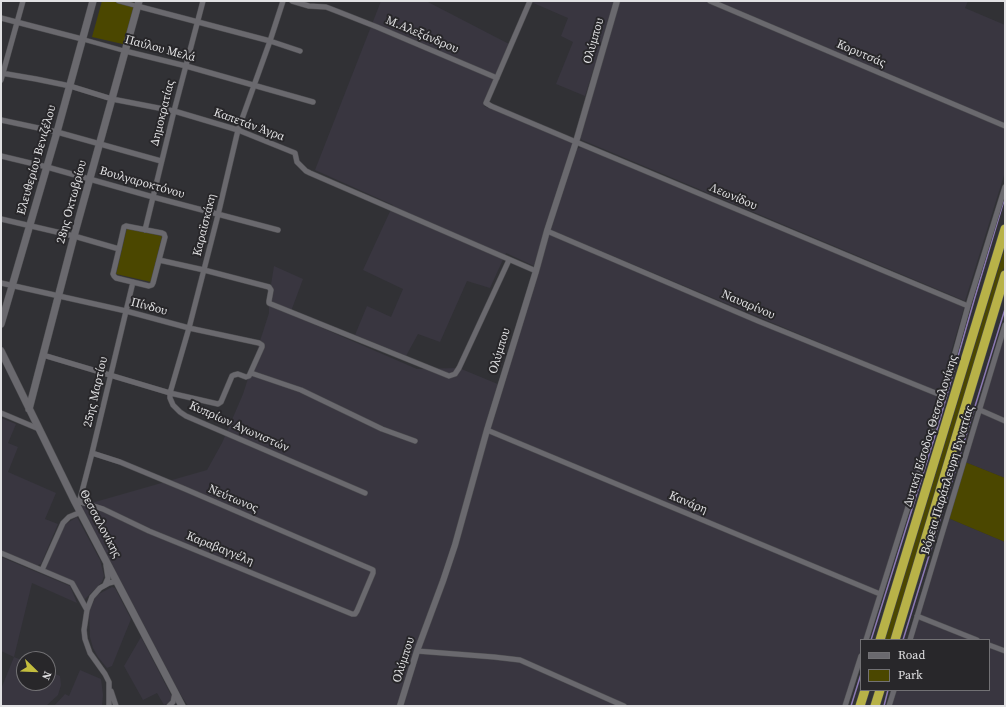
<!DOCTYPE html>
<meta charset="utf-8">
<style>
body{margin:0}
#map{position:relative;width:1006px;height:707px;overflow:hidden;background:#313135;font-family:"Source Serif 4",serif}
canvas{display:block}
.frame{position:absolute;inset:0;border:2px solid #e1e1e3;pointer-events:none}
.legend{position:absolute;left:860px;top:639px;width:130px;height:52px;box-sizing:border-box;background:#28272a;border:1px solid #727174;margin:0;padding:5px 7px;list-style:none;font-size:12px;color:#e1e1e3}
.legend li{display:flex;align-items:center;gap:8px;height:20px}
.legend b{width:20px;border:1px solid #727174}
.north{position:absolute;left:16px;top:651px;width:40px;height:40px;box-sizing:border-box;background:#28272a;border:1px solid #727174;border-radius:50%;rotate:113deg;font-size:11px;font-weight:700;line-height:16px;text-align:center;color:#e1e1e3}
.north::after{content:'';display:block;margin:auto;width:14px;height:18px;background:#c3bd3e;clip-path:polygon(50% 0,100% 100%,50% 72%,0 100%)}
</style>
<div id="map">
<canvas width="1006" height="707"></canvas>
<div class="frame"></div>
<ul class="legend">
<li><b style="height:5px;background:#6a696e"></b>Road</li>
<li><b style="height:11px;background:#4b4700"></b>Park</li>
</ul>
<div class="north">N</div>
</div>
<script>
const g = document.querySelector('canvas').getContext('2d');
g.lineJoin = 'round';
function paint(path, color) { g.fillStyle = color; g.fill(path, 'evenodd'); }
const toPath = rows => new Path2D(rows.map(r => 'M' + r).join(''));
function stroke(path, color, width, dash) { g.strokeStyle = color; g.lineWidth = width; g.lineCap = dash ? 'butt' : 'round'; g.setLineDash(dash || []); g.stroke(path); }
function label(font, color, halo, rows, align = 'center') {
  g.font = font + ' "Source Serif 4",serif'; g.lineWidth = 4; g.setLineDash([]); g.textBaseline = 'middle'; g.strokeStyle = halo; g.fillStyle = color; for (const [text, x, y, turn = 0] of rows) {
    g.save(); g.translate(x, y); g.rotate((+turn || 0) * Math.PI / 180); g.textAlign = isNaN(turn) ? turn : align; if (halo) g.strokeText(text, 0, 0); g.fillText(text, 0, 0); g.restore();
  }
}
const built = toPath([
 [381,1,426,1,511,45,484,106,573,142,534,266,506,253,490,288,467,281,440,342,418,334,406,356,355,335,367,306,391,317,403,289,363,270,393,205,315,170],
 [531,1,615,1,585,96,556,84,573,42,561,36,568,18,531,2],
 [620,1,968,1,965,8,1005,25,1005,172,965,301,582,140,580,138],
 [581,147,584,148,963,306,964,308,940,389,935,391,551,230,550,227,574,152,577,149],
 [547,231,943,396,866,640,861,640,861,656,845,706,188,706,177,689,81,506,207,470,222,443,243,394,269,313,269,308,268,303,274,266,303,279,290,314,417,369,459,368,500,385,433,609],
 [1005,331,1005,478,965,462],
 [1,418,16,424,8,443,18,447,8,472,56,493,45,519,58,524,41,564,35,566,1,552],
 [77,517,100,560,104,576,102,582,84,600,73,581,45,569,64,525],
 [948,518,1005,542,1005,706,891,706,896,690,989,690,989,640,911,640],
 [1,557,70,586,77,603,32,583,14,657,24,661,24,683,48,683,48,671,60,676,61,685,58,695,46,706,1,706,1,689,14,657,1,651],
 [112,587,115,588,131,619,112,666,107,668,98,657,93,648,90,637,89,611,95,598,97,595],
 [141,637,171,695,171,699,169,703,164,705,157,693,143,700,124,666],
 [80,670,101,679,103,695,102,706,54,706,65,694,69,696]
]);
const green = toPath([
 [102,1,134,1,133,3,136,8,127,45,92,37],
 [127,228,162,236,151,282,116,274],
 [1005,247,1005,264,891,640,885,640],
 [965,462,1005,478,1005,542,948,518]
]);
const stream = toPath([
 [871,640,938,426,975,297,1005,197],
 [903,640,1005,309],
 [851,706,861,674],
 [884,706,888,690]
]);
const pedestrian = toPath([
 [118,1,137,6],
 [82,39,125,51]
]);
const minor = toPath([
 [292,1,309,6,326,7,339,12,377,27,497,78],
 [530,1,486,103,491,106,576,142,968,306],
 [710,1,1005,126],
 [137,6,198,22,270,41,300,51],
 [1,18,82,39],
 [125,51,186,66,313,102],
 [1,73,36,79,70,86,112,99,174,111,238,130,295,153,297,162,306,171,310,173,536,271],
 [1,80,23,1],
 [1,120,57,132,161,161],
 [1,156,47,167,153,197,278,230],
 [1,219,74,236,119,249],
 [126,226,162,233,164,234,165,237,153,283,152,285,149,286,116,278,114,276,113,274,119,249,124,227,126,226],
 [145,230,174,111,203,1],
 [547,231,758,321,943,396],
 [159,260,204,270,269,287,271,290,269,301,269,303,271,304,449,376,455,374,459,368,509,260],
 [1,283,126,311,189,328,259,343,262,345,262,347,249,376,246,377,238,374,234,375,232,376,221,402,218,404,170,393,189,328,218,215,238,130,270,41,283,1],
 [43,355,170,393,170,398,173,405,180,412,186,416,365,493],
 [251,373,301,390,382,429,415,441],
 [980,410,1005,421],
 [1,413,39,429],
 [487,430,880,594],
 [74,500,103,509,149,531,352,614,355,614,357,611,373,573,373,570,371,569,301,539,185,489,120,462,92,453],
 [79,503,92,453,133,282],
 [1,553,72,583,87,610],
 [42,570,63,523,69,517,81,512],
 [105,585,108,578,106,565],
 [917,616,977,640],
 [866,640,943,396,968,306,1005,187],
 [910,640,1005,325],
 [989,645,1005,651],
 [417,651,494,657,520,660,624,706],
 [111,691,116,706],
 [109,706,109,682,105,674,90,653,85,639,84,630,87,610,92,597,100,588,109,583,117,581],
 [169,706,173,702,175,693],
 [845,706,861,656],
 [889,706,894,690]
]);
const tertiary = toPath([
 [400,706,417,651,443,581,455,545,487,430,536,271,547,231,576,142,617,1]
]);
const secondary = toPath([
 [1,324,57,132,93,1],
 [1,351,74,500,182,706],
 [29,409,74,236,139,1]
]);
const motorway = toPath([
 [880,640,1005,229],
 [895,640,1005,275],
 [860,706,865,690],
 [875,706,880,690]
]);
const streetNames = [
 ["Μ.Αλεξάνδρου",422,35,23],
 ["Ολύμπου",594,41,-74],
 ["Παύλου Μελά",160,49,15],
 ["Κορυτσάς",861,54,23],
 ["Δημοκρατίας",163,113,-76],
 ["Καπετάν Άγρα",249,125,20],
 ["Ελευθερίου Βενιζέλου",37,160,-74],
 ["Βουλγαροκτόνου",142,183,16],
 ["Λεωνίδου",733,197,23],
 ["28ης Οκτωβρίου",72,202,-75],
 ["Καραϊσκάκη",205,225,-76],
 ["Ναυαρίνου",748,305,23],
 ["Πίνδου",149,307,15],
 ["Ολύμπου",500,351,-73],
 ["25ης Μαρτίου",96,392,-77],
 ["Κυπρίων Αγωνιστών",239,427,24],
 ["Δυτική Είσοδος Θεσσαλονίκης",931,431,-73],
 ["Βόρεια Παράπλευρη Εγνατίας",948,480,-73],
 ["Νεύτωνος",233,499,23],
 ["Κανάρη",688,503,23],
 ["Θεσσαλονίκης",100,524,62],
 ["Καραβαγγέλη",220,549,22],
 ["Ολύμπου",404,660,-72]
];
paint(built, '#393640');
paint(green, '#4b4700');
stroke(stream, '#8b79b3', 1.5);
stroke(pedestrian, '#4d4d50', 5);
stroke(minor, '#4d4d50', 6);
stroke(tertiary, '#4d4d50', 7);
stroke(secondary, '#4d4d50', 8);
stroke(motorway, '#4d4d50', 10);
stroke(pedestrian, '#6a696e', 4);
stroke(minor, '#6a696e', 5);
stroke(tertiary, '#6a696e', 6);
stroke(secondary, '#6a696e', 7);
stroke(motorway, '#b8b248', 9);
label('12px', '#e1e1e3', '#28272a', streetNames);
</script>
